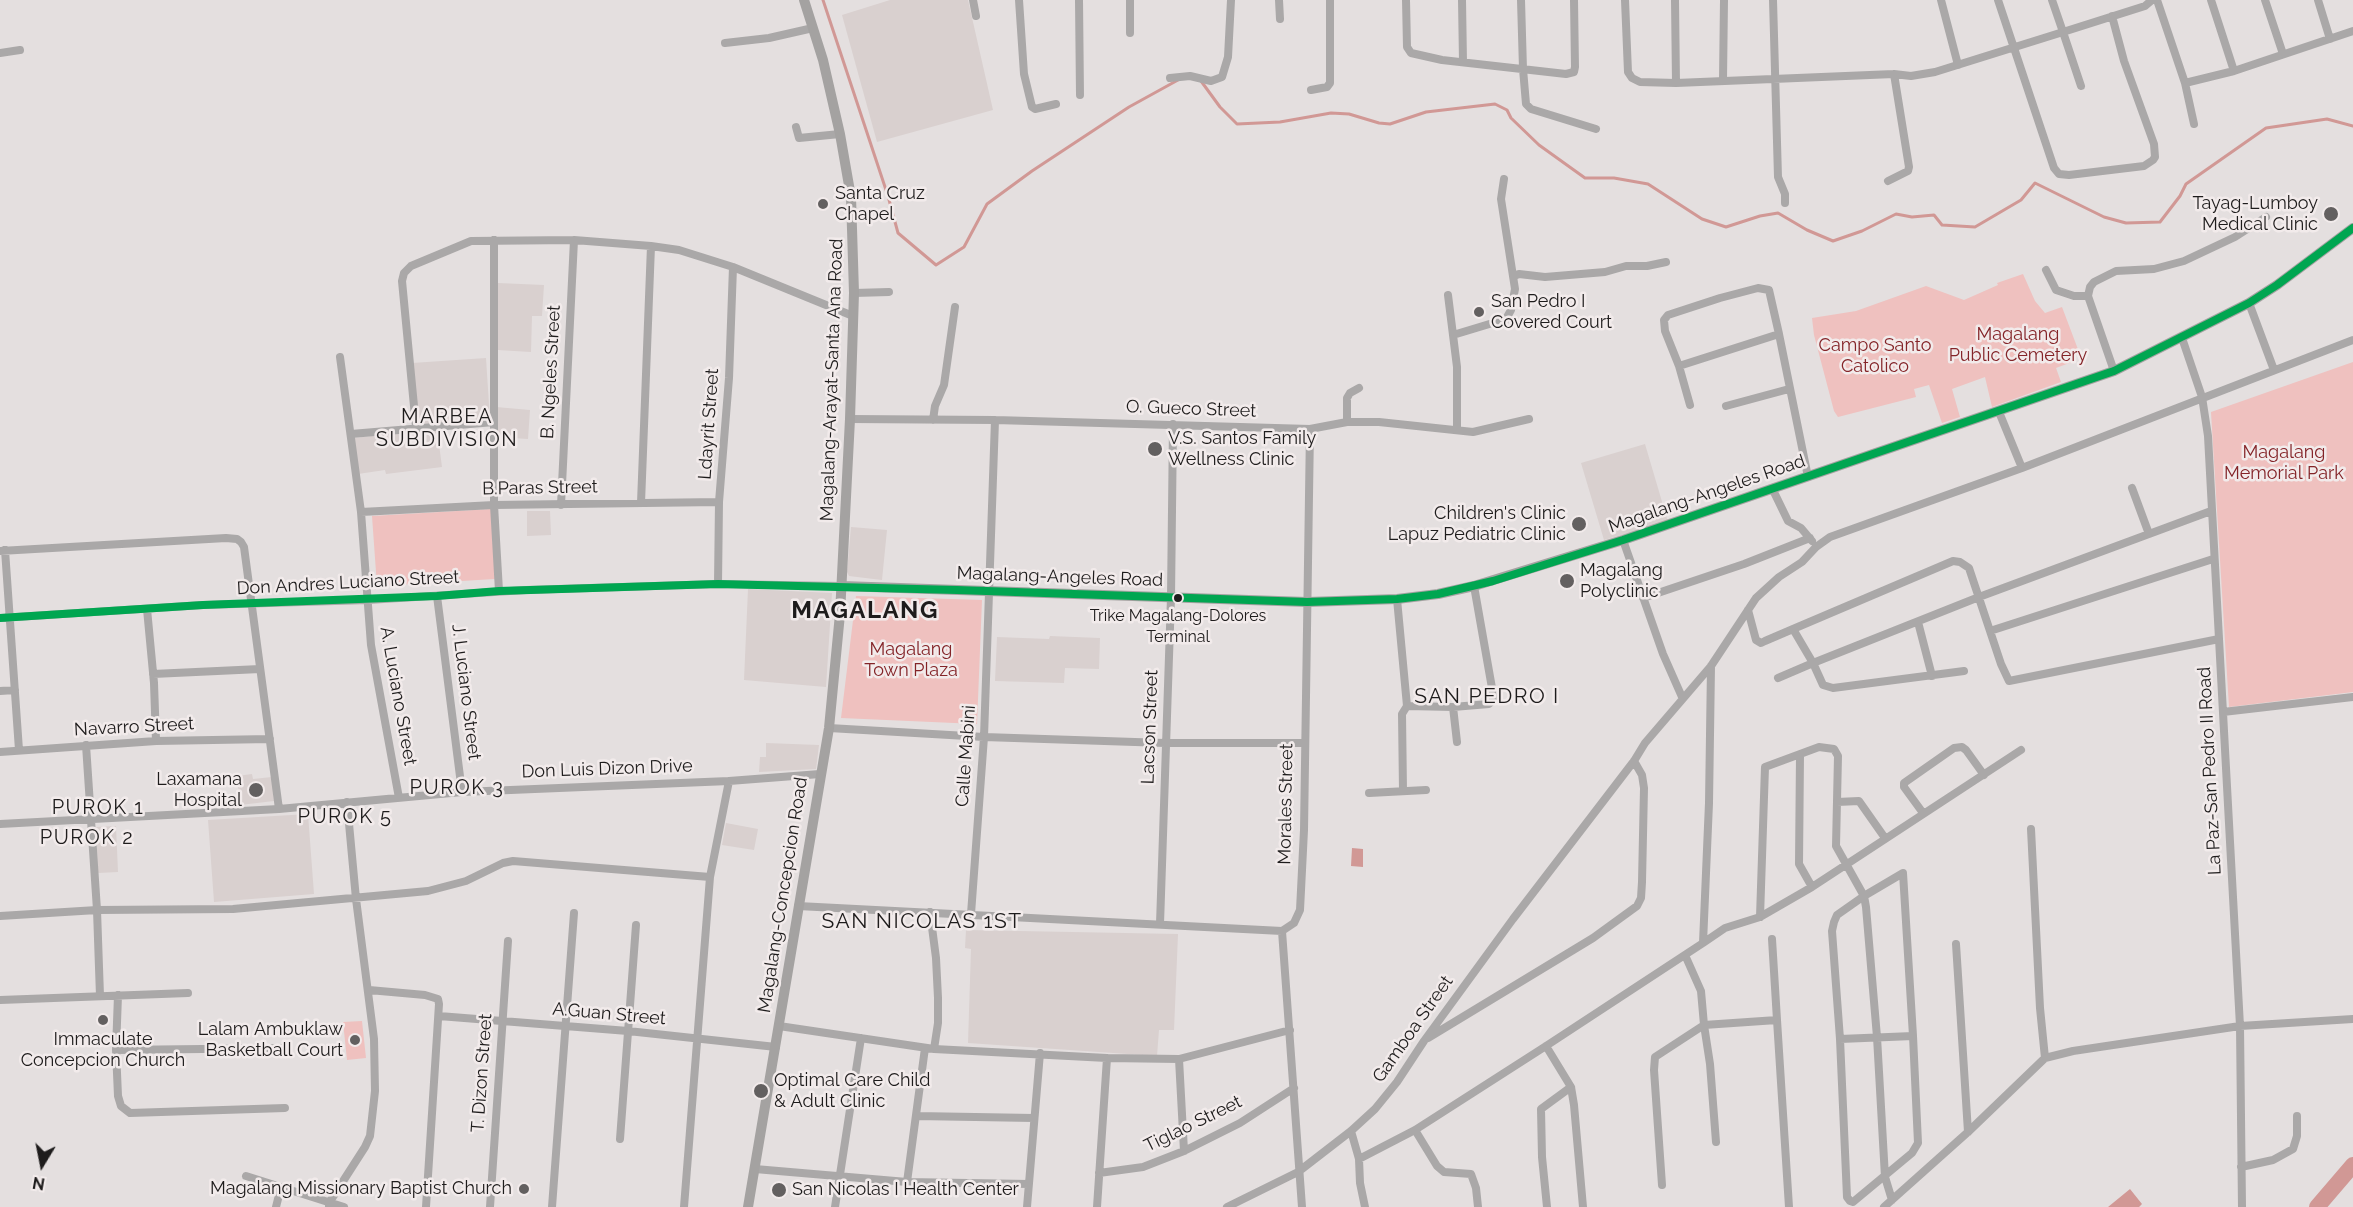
<!DOCTYPE html>
<style>
body{margin:0}
#map{position:relative;width:2353px;height:1207px;overflow:hidden;background:#e4dfdf;font-family:Raleway,sans-serif}
canvas{display:block}
.north{position:absolute;left:12px;top:1135px;width:60px;height:60px;-webkit-text-stroke:4px #f2ebeb;paint-order:stroke;rotate:190deg;font-size:16px;font-weight:700;line-height:24px;text-align:center;color:#1e1c1c}
.north::after{content:'';display:block;margin:auto;width:21px;height:27px;background:#1e1c1c;clip-path:polygon(50% 0,100% 100%,50% 72%,0 100%)}
</style>
<div id="map">
<canvas width="2353" height="1207"></canvas>
<div class="north">N</div>
</div>
<script>
const g = document.querySelector('canvas').getContext('2d');
g.lineJoin = 'round';
function paint(path, color) { g.fillStyle = color; g.fill(path, 'evenodd'); }
const toPath = rows => new Path2D(rows.map(r => 'M' + r).join(''));
function stroke(path, color, width, dash) { g.strokeStyle = color; g.lineWidth = width; g.lineCap = dash ? 'butt' : 'round'; g.setLineDash(dash || []); g.stroke(path); }
function label(font, color, halo, rows, align = 'center') {
  g.font = font + ' Raleway,sans-serif'; g.lineWidth = 5; g.setLineDash([]); g.textBaseline = 'middle'; g.strokeStyle = halo; g.fillStyle = color; for (const [text, x, y, turn = 0] of rows) {
    g.save(); g.translate(x, y); g.rotate((+turn || 0) * Math.PI / 180); g.textAlign = isNaN(turn) ? turn : align; if (halo) g.strokeText(text, 0, 0); g.fillText(text, 0, 0); g.restore();
  }
}
const built = toPath([
 [890,0,968,0,993,110,877,142,842,15],
 [498,283,544,285,542,316,532,316,531,352,498,350],
 [486,358,490,420,417,425,412,363],
 [496,407,530,410,528,439,496,437],
 [437,429,442,467,386,474,385,470,358,474,354,438],
 [1645,444,1668,522,1604,540,1581,463],
 [527,511,550,511,551,535,527,536],
 [851,527,887,530,882,580,849,576,847,572],
 [748,589,832,593,826,687,744,680],
 [1050,636,1100,638,1099,669,1065,668,1064,683,995,681,997,637,1049,639],
 [766,743,819,745,816,769,759,772,760,757,766,757],
 [252,774,253,779,272,777,274,801,240,805,237,776],
 [308,814,314,894,214,902,208,820],
 [726,823,758,829,754,850,722,845],
 [116,826,118,872,98,873,96,827],
 [966,930,1178,934,1174,1030,1159,1030,1157,1056,968,1043,971,949,965,948]
]);
const green = toPath([
 [2023,274,2035,301,2045,313,2062,307,2079,352,2070,356,2072,362,2056,368,2061,382,1992,407,1985,377,1952,389,1960,417,1942,423,1929,385,1914,389,1916,397,1838,417,1834,411,1814,335,1812,318,1856,311,1926,286,1964,300,1998,285,1997,283],
 [2353,362,2353,692,2229,707,2211,412],
 [491,509,495,579,377,586,372,516],
 [856,596,982,600,977,724,841,718],
 [362,1021,366,1058,347,1060,343,1022]
]);
const water = toPath([
 [1352,848,1363,849,1363,867,1351,866],
 [2130,1189,2142,1204,2139,1207,2108,1207]
]);
const stream = toPath([
 [823,0,888,196,898,233,936,265,964,247,987,204,1032,171,1129,107,1178,80],
 [1201,81,1220,107,1237,124,1280,122,1331,113,1349,114,1379,123,1390,124,1426,112,1495,104,1507,110,1511,118,1539,145,1585,178,1614,178,1648,184,1702,219,1726,227,1760,216,1778,213,1807,230,1833,241,1862,231,1896,214,1912,217,1934,215,1942,225,1975,227,2021,200,2035,183,2104,217,2126,223,2160,222,2180,196,2186,184,2266,128,2327,119,2353,126]
]);
const river = toPath([
 [2317,1207,2353,1165]
]);
const minor = toPath([
 [973,0,976,16],
 [1019,0,1024,74,1032,107,1035,109,1056,104],
 [1079,0,1080,95],
 [1130,0,1130,33],
 [1279,0,1280,19],
 [1406,0,1407,47,1411,53,1442,60,1566,74,1574,72,1575,67,1574,0],
 [1462,0,1463,62],
 [1521,0,1523,69,1526,104,1531,109,1596,129],
 [1625,0,1628,72,1632,78,1640,82,1676,83,1894,74,1911,76,1935,72,2063,32,2052,0],
 [1675,0,1676,83],
 [1773,0,1778,177,1785,194,1785,203],
 [1941,0,1958,65],
 [1998,0,2054,168,2059,174,2069,175,2144,166,2153,160,2155,157,2154,144,2124,61,2112,16],
 [2157,0,2185,83,2234,71,2353,31],
 [2211,0,2234,71],
 [2265,0,2283,54],
 [2318,0,2330,39],
 [725,43,769,38,813,28],
 [0,53,20,50],
 [1170,78,1190,76,1211,81,1222,77,1228,57,1231,0],
 [1723,80,1724,0],
 [2185,83,2194,124],
 [2081,86,2063,32,2145,6,2152,0],
 [1311,90,1327,87,1330,83,1330,0],
 [796,127,799,138,840,134],
 [1888,181,1908,171,1909,167,1894,74],
 [494,240,494,505,499,591],
 [2046,270,2056,290,2074,296,2088,296],
 [1514,276,1519,274,1545,277,1605,272,1626,266,1647,266,1666,262],
 [854,293,889,292],
 [1448,295,1457,367,1457,430],
 [2249,303,2274,370],
 [1779,334,1679,366,1665,331,1664,320,1668,315,1720,298,1758,288,1769,290,1779,334,1808,477],
 [1453,335,1506,319,1511,310,1515,289,1501,199,1504,179],
 [2182,338,2202,397,2208,436,2240,1026,2242,1207],
 [340,357,361,512,371,645,399,798],
 [1679,366,1690,405],
 [2114,371,2088,296,2090,287,2094,282,2116,271,2154,269,2184,261,2235,237,2266,217],
 [1726,406,1789,389],
 [1999,412,2022,468],
 [850,419,995,420,1310,429,1347,422,1379,422,1473,432,1529,419],
 [933,420,935,406,944,385,955,307],
 [1347,422,1347,398,1350,393,1359,388],
 [416,427,402,281,404,273,411,266,471,241,574,240,651,246,679,250,733,267,853,316],
 [351,434,494,422],
 [1772,488,1788,521,1801,528,1812,541],
 [2132,488,2149,534],
 [641,503,651,246],
 [561,505,574,240],
 [361,512,494,505,719,502],
 [1623,540,1663,654,1682,697],
 [5,550,19,750],
 [0,551,226,538,237,539,241,542,244,547,279,809],
 [718,584,719,502,729,378,733,267],
 [437,596,462,792],
 [1643,598,1744,564,1810,538],
 [1397,599,1407,706,1453,707,1489,704,1493,700,1492,688,1474,586],
 [147,609,154,683,156,741],
 [1748,610,1756,640,1761,643,1765,641,1793,629,1813,663,1778,678],
 [0,618,203,605,368,600,526,590,718,584,842,586],
 [1918,622,1932,676],
 [1793,629,1953,561,1960,562,1969,568,2001,664,2009,681,2219,639],
 [1990,631,2213,559],
 [1964,671,1833,688,1823,685,1813,663,1979,597,2211,511],
 [153,674,260,669],
 [0,691,15,690],
 [1453,707,1457,742],
 [2223,712,2353,697],
 [829,728,984,737,1165,743,1304,743],
 [86,745,97,910,100,996],
 [0,752,156,741,270,739],
 [1800,755,1799,864,1812,887],
 [1403,791,1402,714,1407,706],
 [1369,793,1426,790],
 [1837,802,1859,801,1885,838],
 [1923,813,1904,787,1904,783,1954,748,1962,747,1966,750,1984,775],
 [0,824,279,809,462,792,729,781,820,774],
 [2031,829,2040,1008,2045,1058],
 [798,906,1282,931],
 [930,912,936,958,938,998,938,1023,934,1049],
 [971,914,984,737,995,420],
 [0,916,97,910,233,909,428,891,466,881,503,863,513,861,710,877],
 [1760,917,1765,767,1819,747,1834,749,1838,756,1836,846,1864,896,1866,907,1877,1037,1885,1177,1892,1200],
 [1160,924,1171,597,1173,424],
 [1772,939,1777,1020],
 [1703,943,1725,928,1760,917,1812,887,2021,750],
 [1956,944,1968,1132],
 [1685,955,1701,991,1704,1025,1777,1020,1789,1207],
 [369,990,425,995,438,999,439,1004,426,1207],
 [118,995,116,1050,288,1048],
 [0,1000,188,993],
 [439,1016,628,1031,776,1047],
 [779,1026,934,1049,1107,1058,1179,1059,1290,1030],
 [1428,1038,1593,938,1637,906,1641,898,1642,882,1644,788,1642,775,1634,761],
 [1840,1039,1913,1036,1903,873,1864,896,1837,915,1834,922,1832,931,1840,1039,1847,1197,1850,1201,1853,1202,1912,1153,1918,1143,1913,1036],
 [1546,1046,1571,1087,1574,1105,1583,1207],
 [116,1050,118,1096,121,1106,130,1113,285,1108],
 [1179,1059,1184,1151],
 [916,1116,1034,1118],
 [1415,1130,1437,1166,1444,1172,1471,1174,1476,1188,1478,1207],
 [1351,1131,1359,1159,1360,1183,1365,1207],
 [620,1139,636,925],
 [1359,1159,1415,1130,1546,1046,1703,943,1709,803,1711,666],
 [2241,1167,2273,1160,2293,1149,2297,1136,2297,1116],
 [755,1169,907,1182,1029,1184],
 [1099,1173,1143,1167,1184,1151,1240,1123,1294,1088],
 [246,1176,344,1207],
 [907,1182,925,1048],
 [1662,1185,1654,1070,1655,1057,1704,1025,1710,1064,1716,1142],
 [276,1207,281,1187],
 [329,1207,329,1203,365,1147,370,1136,375,1091,374,1039,356,899,347,802],
 [490,1207,508,941],
 [552,1207,574,913],
 [684,1207,710,877,729,781],
 [835,1207,861,1038],
 [1027,1207,1040,1053],
 [1097,1207,1107,1058],
 [1227,1207,1298,1172,1351,1131,1375,1109,1397,1082,1424,1041,1513,919,1634,761,1645,743,1711,666,1756,598,1779,577,1802,562,1816,547,1830,537,2022,468,2353,340],
 [1302,1207,1282,931,1294,923,1300,910,1304,830,1310,429],
 [1547,1207,1542,1157,1541,1109,1571,1087],
 [1884,1207,1968,1132,2045,1058,2073,1051,2240,1026,2353,1019]
]);
const major = toPath([
 [842,586,1307,602,1397,599,1438,594,1474,586,1623,540,2114,371,2249,303,2277,285,2353,228],
 [748,1207,829,728,840,614,850,419,854,293,851,197,840,134,823,60,804,0]
]);
const bus1 = toPath([
 [0,618,203,605,437,596,499,591,718,584,957,590,1307,602,1397,599,1438,594,1493,581,1623,540,2114,371,2249,303,2277,285,2353,228]
]);
const markers = [
 [823,204,6,"#636060"],
 [2331,214,8,"#636060"],
 [1479,312,6,"#636060"],
 [1155,449,8,"#636060"],
 [1579,524,8,"#636060"],
 [1567,581,8,"#636060"],
 [1178,598,5,"#1e1c1c"],
 [256,790,8,"#636060"],
 [103,1020,6,"#636060"],
 [355,1040,6,"#636060"],
 [761,1091,8,"#636060"],
 [524,1189,6,"#636060"],
 [779,1190,8,"#636060"]
];
const busNames = [
 ["Trike Magalang-Dolores",1178,616],
 ["Terminal",1178,637]
];
const poiNames = [
 ["Santa Cruz",835,194],
 ["Chapel",835,215],
 ["Tayag-Lumboy",2318,204,"right"],
 ["Medical Clinic",2318,225,"right"],
 ["San Pedro I",1491,302],
 ["Covered Court",1491,323],
 ["V.S. Santos Family",1168,439],
 ["Wellness Clinic",1168,460],
 ["Children's Clinic",1566,514,"right"],
 ["Lapuz Pediatric Clinic",1566,535,"right"],
 ["Magalang",1580,571],
 ["Polyclinic",1580,592],
 ["Laxamana",242,780,"right"],
 ["Hospital",242,801,"right"],
 ["Lalam Ambuklaw",343,1030,"right"],
 ["Basketball Court",343,1051,"right"],
 ["Immaculate",103,1040,"center"],
 ["Concepcion Church",103,1061,"center"],
 ["Optimal Care Child",774,1081],
 ["& Adult Clinic",774,1102],
 ["Magalang Missionary Baptist Church",512,1189,"right"],
 ["San Nicolas I Health Center",792,1190]
];
const parkNames = [
 ["Magalang",2018,335],
 ["Public Cemetery",2018,356],
 ["Campo Santo",1875,346],
 ["Catolico",1875,367],
 ["Magalang",2284,453],
 ["Memorial Park",2284,474],
 ["Magalang",911,650],
 ["Town Plaza",911,671]
];
const streetNames = [
 ["B. Ngeles Street",551,372,-87],
 ["Magalang-Arayat-Santa Ana Road",832,380,-88],
 ["O. Gueco Street",1191,409,2],
 ["Ldayrit Street",709,424,-86],
 ["B.Paras Street",540,488,-1],
 ["Magalang-Angeles Road",1707,494,-19],
 ["Magalang-Angeles Road",1060,577,2],
 ["Don Andres Luciano Street",348,583,-3],
 ["J. Luciano Street",466,692,83],
 ["A. Luciano Street",398,696,80],
 ["Navarro Street",134,727,-3],
 ["Lacson Street",1150,727,-88],
 ["Calle Mabini",966,756,-86],
 ["Don Luis Dizon Drive",607,769,-2],
 ["La Paz-San Pedro II Road",2210,771,-93],
 ["Morales Street",1286,804,-89],
 ["Magalang-Concepcion Road",783,895,-81],
 ["A.Guan Street",609,1014,5],
 ["Gamboa Street",1413,1029,-55],
 ["T. Dizon Street",482,1073,-86],
 ["Tiglao Street",1193,1124,-26]
];
const neighbourhoodNames = [
 ["MARBEA",447,417],
 ["SUBDIVISION",447,440],
 ["PUROK 3",457,788],
 ["PUROK 1",98,808],
 ["PUROK 5",345,817],
 ["PUROK 2",87,838]
];
const quarterNames = [
 ["SAN PEDRO I",1487,697],
 ["SAN NICOLAS 1ST",922,922]
];
const districtNames = [
 ["MAGALANG",865,611]
];
paint(built, '#d9d0cf');
paint(green, '#efc1bf');
paint(water, '#d19895');
stroke(stream, '#d19895', 3);
stroke(river, '#d19895', 16);
stroke(minor, '#aaa8a8', 8);
stroke(major, '#a4a2a1', 10);
stroke(bus1, '#00a651', 8);
for (const [x, y, r, color] of markers) { const dot = new Path2D(); dot.arc(x, y, r, 0, 2 * Math.PI); g.fillStyle = color; g.fill(dot); stroke(dot, '#f2ebeb', 2); }
label('16px', '#1e1c1c', '#f2ebeb', busNames);
label('18px', '#1e1c1c', '#f2ebeb', poiNames, 'left');
label('18px', '#842428', '#f2ebeb', parkNames);
label('18px', '#1e1c1c', '#f2ebeb', streetNames);
g.letterSpacing = '1.5px';
label('20px', '#1e1c1c', '#f2ebeb', neighbourhoodNames);
g.letterSpacing = '0px';
g.letterSpacing = '1.5px';
label('21px', '#1e1c1c', '#f2ebeb', quarterNames);
g.letterSpacing = '0px';
g.letterSpacing = '1.5px';
label('bold 24px', '#1e1c1c', '#f2ebeb', districtNames);
g.letterSpacing = '0px';
</script>
